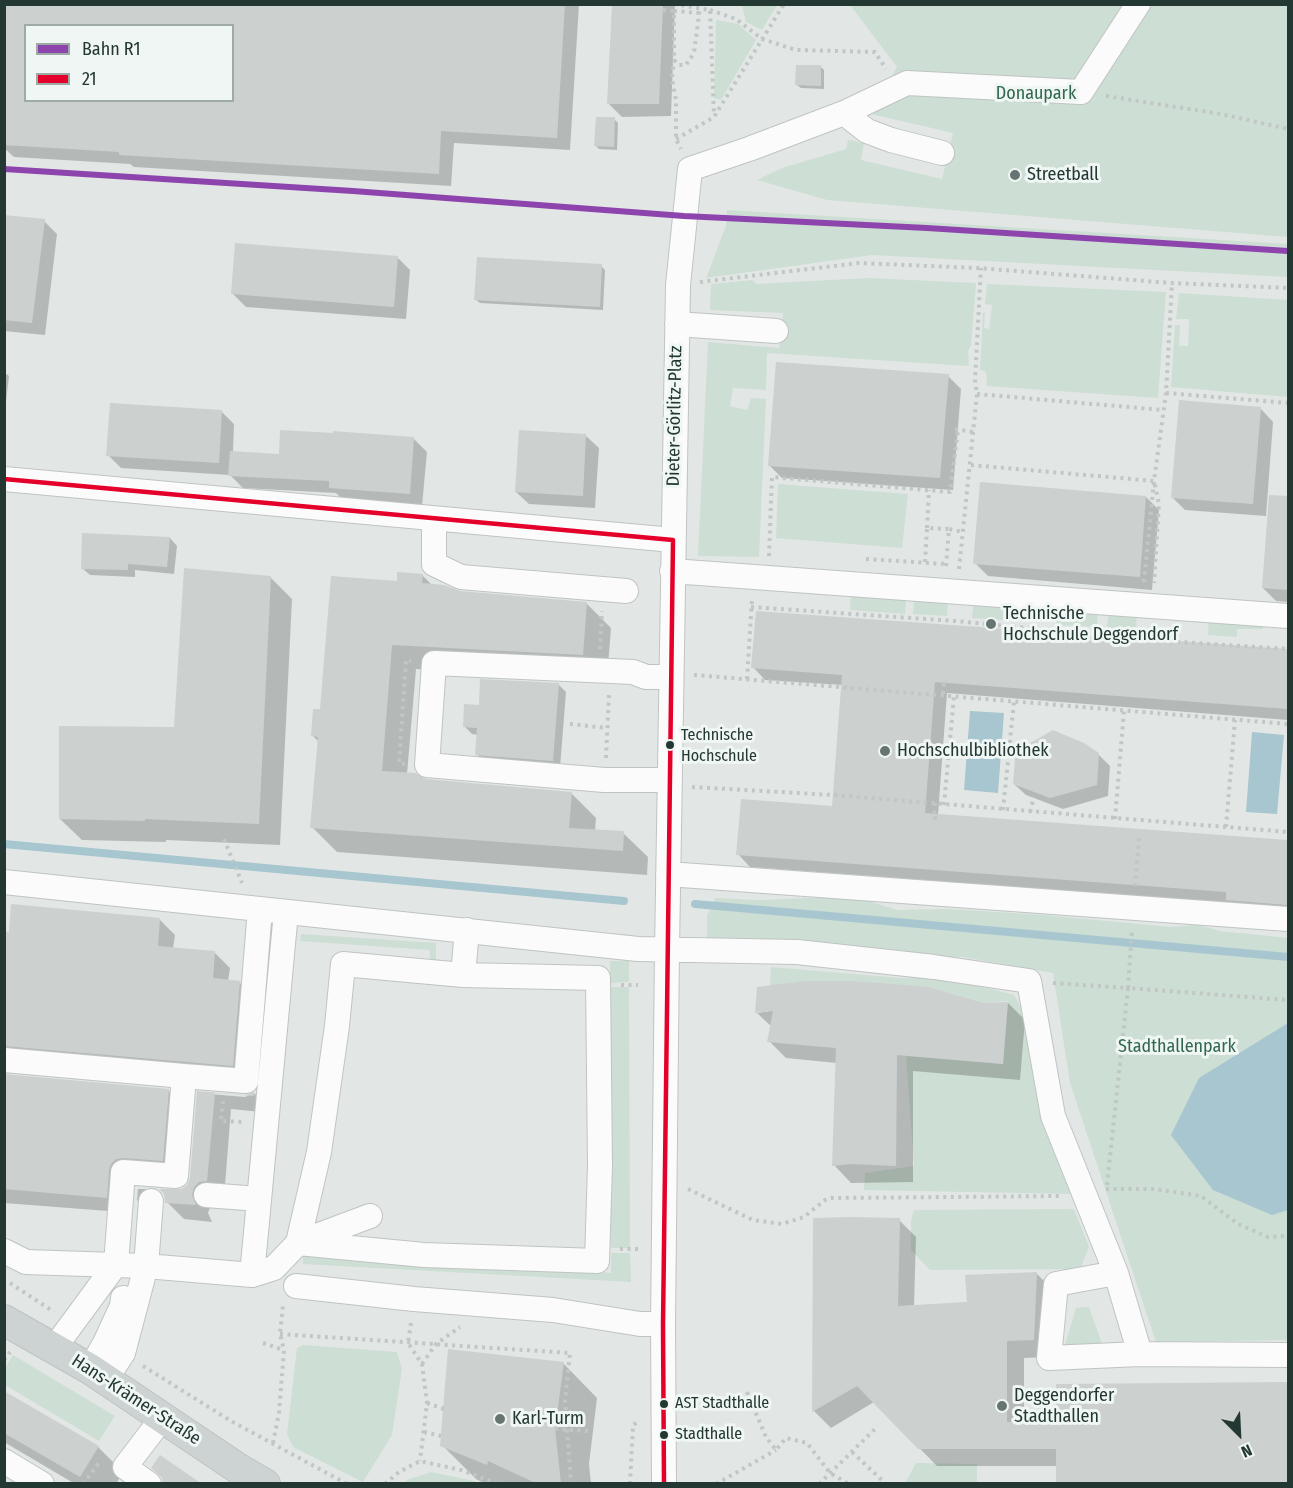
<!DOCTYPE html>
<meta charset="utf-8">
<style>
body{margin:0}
#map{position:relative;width:1293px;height:1488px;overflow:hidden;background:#e2e7e5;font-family:"Fira Sans Condensed",sans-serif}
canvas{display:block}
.frame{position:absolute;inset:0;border:6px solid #233733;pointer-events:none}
.legend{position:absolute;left:24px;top:24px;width:210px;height:78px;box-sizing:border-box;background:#eff6f3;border:2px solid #9daaa6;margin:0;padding:8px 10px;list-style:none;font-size:18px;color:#233733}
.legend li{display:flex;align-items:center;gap:12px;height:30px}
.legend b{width:30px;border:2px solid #9daaa6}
.north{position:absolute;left:1209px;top:1404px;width:60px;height:60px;-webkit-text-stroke:4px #eff6f3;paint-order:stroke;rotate:156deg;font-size:16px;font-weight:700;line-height:24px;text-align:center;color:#233733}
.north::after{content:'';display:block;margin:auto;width:21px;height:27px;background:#233733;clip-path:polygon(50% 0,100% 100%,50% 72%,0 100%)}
</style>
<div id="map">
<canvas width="1293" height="1488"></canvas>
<div class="frame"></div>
<ul class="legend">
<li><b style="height:8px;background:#8e44ad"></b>Bahn R1</li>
<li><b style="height:8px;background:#e4002b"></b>21</li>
</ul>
<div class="north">N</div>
</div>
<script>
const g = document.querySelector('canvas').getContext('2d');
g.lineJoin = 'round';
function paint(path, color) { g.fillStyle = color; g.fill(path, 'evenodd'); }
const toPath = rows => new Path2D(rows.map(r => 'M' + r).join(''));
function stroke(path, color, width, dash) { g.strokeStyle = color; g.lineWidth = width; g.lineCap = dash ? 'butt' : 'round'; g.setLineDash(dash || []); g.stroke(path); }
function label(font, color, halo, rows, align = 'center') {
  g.font = font + ' "Fira Sans Condensed",sans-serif'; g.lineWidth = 6; g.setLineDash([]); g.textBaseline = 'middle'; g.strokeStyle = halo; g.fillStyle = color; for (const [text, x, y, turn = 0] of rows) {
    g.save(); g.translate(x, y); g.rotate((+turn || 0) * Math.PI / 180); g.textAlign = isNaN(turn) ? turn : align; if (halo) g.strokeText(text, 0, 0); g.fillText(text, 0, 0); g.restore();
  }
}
const green = toPath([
 [742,5,742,4,777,5,762,30,746,22],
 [850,5,1288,5,1288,237,827,200,757,180,782,168,846,149,848,140,864,143,861,160,942,179,953,133,871,114,897,67],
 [716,20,738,24,756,40,721,100,714,98],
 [727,210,1288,244,1288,277,872,255,706,278,726,226],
 [868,278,976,283,971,346,968,351,969,366,767,353,766,390,733,388,730,406,747,410,751,398,766,399,759,557,698,556,708,342,779,348,783,313,710,310,711,284,752,280,757,284],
 [987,284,1166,292,1158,398,987,386,986,372,980,369,983,313,985,312,984,328,989,329,992,305,985,304],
 [1179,293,1288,300,1288,397,1171,387,1175,325,1180,325,1179,346,1188,346,1189,319,1176,319],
 [778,484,908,494,902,548,776,538],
 [851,594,906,598,905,614,850,610],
 [974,597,1004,600,1003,620,972,618],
 [914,599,948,601,947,616,913,614],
 [1057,603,1098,606,1097,627,1056,625],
 [1109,607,1137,609,1136,630,1107,628],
 [1209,614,1263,617,1263,629,1237,629,1237,637,1208,635],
 [853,896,897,910,949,909,1044,915,1170,927,1198,925,1220,931,1288,938,1288,1340,1156,1342,1070,1083,1053,973,963,957,932,958,901,950,864,953,707,944,707,916,715,898,761,900],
 [301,934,436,943,436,960,430,960,430,950,300,941],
 [610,961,629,961,629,982,610,983],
 [771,967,901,978,936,978,976,985,1014,995,1027,1018,1071,1194,864,1190,865,1173,914,1166,906,1056,1003,1064,1008,1001,984,1003,933,988,855,981,806,981,770,986],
 [611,987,629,987,630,1248,611,1248],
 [1074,1209,1089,1247,1080,1269,930,1270,911,1250,911,1220,914,1210],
 [303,1252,611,1273,611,1253,630,1253,631,1282,303,1264],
 [1089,1307,1103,1347,1064,1348,1076,1308],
 [303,1345,397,1352,402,1369,392,1435,363,1482,293,1447,287,1434,297,1348],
 [13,1355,115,1416,99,1441,5,1385,5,1368],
 [916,1463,977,1464,977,1483,905,1483],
 [431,1472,470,1480,479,1483,404,1483,407,1480]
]);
const water = toPath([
 [970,711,1004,713,998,793,964,790],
 [1252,732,1284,735,1277,814,1246,812],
 [1288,1023,1288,1210,1272,1215,1213,1190,1171,1135,1199,1078]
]);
const shadow = toPath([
 [4,4,579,4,570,150,454,143,451,186,134,167,130,164,14,157,4,148],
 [26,26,232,26,232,100,26,100],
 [613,4,675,4,671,116,622,117,609,104],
 [820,66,824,70,824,89,801,88,797,85],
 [614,119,618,123,617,150,599,149,595,145],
 [4,217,44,221,57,234,45,335,4,331],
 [397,257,410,270,406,319,246,307,233,294],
 [601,266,605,270,603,310,480,303,476,300],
 [4,372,9,376,4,419],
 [948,376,961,389,953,490,782,478,769,465],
 [1261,409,1273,422,1266,516,1185,510,1172,497],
 [222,412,234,424,233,452,280,455,414,439,427,452,422,506,343,500,336,493,243,488,230,475,121,468,108,455],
 [586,436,599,448,595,508,529,504,516,492],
 [1271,496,1288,498,1288,602,1276,601,1263,588],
 [1146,497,1159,510,1152,590,988,576,975,563],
 [170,538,177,546,174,574,135,570,135,577,90,575,82,568],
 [422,575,432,585,459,593,586,603,611,628,607,679,416,669,407,774,425,781,571,793,596,818,595,831,623,833,648,857,647,875,337,852,312,827,319,742,313,736,322,711,398,583],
 [270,577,292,599,280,845,166,840,166,842,82,840,60,819,176,728],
 [1167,643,1288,651,1288,720,947,693,938,815,1288,842,1288,916,1231,903,750,867,738,854,833,807,843,685,765,680,753,667],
 [558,684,566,692,560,768,484,762,477,754,478,735,472,734,464,726,480,707],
 [1098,754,1110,766,1108,796,1063,809,1026,795,1014,784],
 [160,920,175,935,173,949,214,952,230,968,228,981,239,982,254,997,248,1080,7,1067,4,1074,4,933],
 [929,988,984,1004,1008,1003,1025,1020,1020,1080,913,1071,913,1182,851,1183,834,1165,837,1063,786,1058,769,1041,772,1027,757,1013],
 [4,1075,168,1090,183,1105,178,1175,140,1172,121,1212,4,1203],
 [198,1093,245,1097,254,1093,271,1110,271,1113,231,1109,224,1198,211,1205,208,1213,212,1222,184,1219,167,1202,189,1185,192,1178],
 [138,1189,145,1189,161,1206,153,1216,137,1200],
 [814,1220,899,1220,916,1237,914,1306,968,1304,1037,1274,1054,1291,1051,1357,1024,1358,1024,1423,1057,1421,1057,1386,1288,1383,1288,1484,1058,1484,1058,1466,937,1466,874,1402,831,1428,814,1411],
 [563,1363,597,1398,589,1464,591,1484,486,1484,476,1479,442,1445],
 [4,1393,98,1447,123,1472,116,1484,75,1484,4,1442]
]);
const stream = toPath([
 [4,844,624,901],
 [695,904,1288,957]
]);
const building = toPath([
 [4,4,565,4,557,138,441,131,439,174,119,155,119,152,4,145],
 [26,26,232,26,232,100,26,100],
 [612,4,663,4,659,104,607,104],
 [796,65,821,65,821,86,795,85],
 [596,117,615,117,614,147,594,146],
 [4,215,45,219,32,323,4,320],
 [235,243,398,256,394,307,231,294],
 [477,257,602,264,600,307,474,300],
 [776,362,949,374,940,478,768,466],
 [1179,400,1261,407,1253,504,1171,498],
 [110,403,222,410,219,463,106,456],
 [280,430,333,433,333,431,414,437,410,494,329,488,329,481,228,476,230,451,279,454],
 [519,430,586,434,583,496,515,492],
 [980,482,1146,496,1140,577,973,564],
 [1269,495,1288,496,1288,590,1262,588],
 [82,533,170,537,167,567,128,564,128,570,81,569],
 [184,568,271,576,259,824,145,819,145,821,59,819,59,726,174,727],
 [397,572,423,574,422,583,444,585,460,591,587,602,583,655,392,645,382,771,416,773,426,779,572,792,569,828,624,831,623,851,310,828,318,737,311,736,313,709,320,709,331,576,397,581],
 [756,611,1288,649,1288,709,935,682,925,813,1288,840,1288,905,1226,900,1226,892,736,855,741,799,832,806,838,726,842,675,751,668],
 [480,679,559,683,553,761,475,755,477,728,463,727,464,704,479,705],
 [1053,730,1084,743,1099,753,1097,785,1050,798,1013,784,1016,746,1025,746],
 [11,904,160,918,158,946,215,951,213,978,240,981,233,1066,4,1046,4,931,9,932],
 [805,981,855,981,929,987,984,1003,1008,1002,1003,1064,897,1055,896,1166,851,1164,832,1166,836,1048,767,1042,773,1011,755,1013,757,987],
 [4,1074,169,1089,163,1161,124,1158,116,1159,111,1164,109,1170,107,1198,4,1189],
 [197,1091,245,1095,255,1092,254,1096,215,1093,207,1181,199,1182,194,1187,192,1195,196,1205,165,1203,164,1194,159,1189,182,1189,187,1185,190,1178],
 [849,1217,900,1218,898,1306,967,1302,965,1275,1037,1272,1034,1340,1007,1341,1007,1422,1056,1419,1056,1384,1288,1382,1288,1484,1056,1484,1056,1449,918,1449,857,1386,812,1412,813,1218],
 [448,1349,564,1362,555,1429,561,1484,538,1484,488,1461,487,1465,440,1446],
 [4,1391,99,1446,80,1477,4,1433],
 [160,1455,202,1484,163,1484,162,1478,151,1468]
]);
const path = toPath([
 [674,4,710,10,714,116],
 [663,10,674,11,674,60,679,65,686,65,694,53,700,7],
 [710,10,736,19,762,39,796,50,875,52,886,69],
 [674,11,700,13],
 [674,59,672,78,676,101,676,139,681,149],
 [1106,96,1221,114,1288,129],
 [676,139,714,117,784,4],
 [700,282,859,263,977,268,1172,283,1288,288],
 [1166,393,1288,403],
 [977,394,1163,410],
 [955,429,973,432],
 [971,465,1154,481,1166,393,1172,283],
 [927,528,929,490],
 [769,556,772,477,950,492,958,430],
 [866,559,946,564],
 [925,562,927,528,949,529],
 [946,566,949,529,963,532],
 [959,569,977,394,975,380,981,268],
 [1144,582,1154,481,1159,504,1154,583],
 [751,607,955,621,1150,640,1288,649],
 [600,649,602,611],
 [694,675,1288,724],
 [747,679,752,599],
 [943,694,944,682],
 [570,724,607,728],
 [606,758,609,694],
 [405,764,399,763,406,660,411,661],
 [692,787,833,795,1288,832],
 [935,803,934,818,940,818],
 [944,805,954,696],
 [1003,810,1014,701],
 [1030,812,1034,797],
 [1115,819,1124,711],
 [1226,827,1235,720],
 [224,839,242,883],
 [1135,886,1139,837],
 [1053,983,1128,988,1132,930],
 [621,985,638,985],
 [223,1101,221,1121,245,1122],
 [1107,1185,1128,988,1288,1000],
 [688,1189,753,1220,782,1224,804,1217,825,1200,831,1198,1061,1196],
 [1106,1189,1154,1189,1201,1196,1238,1224,1268,1237,1288,1236],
 [620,1249,640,1249],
 [10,1283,54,1312],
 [411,1323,408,1343,422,1364,427,1403,420,1461],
 [280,1334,570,1353,565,1400,571,1484],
 [263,1343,283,1350],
 [4,1360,10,1352],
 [422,1364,436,1344,460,1327],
 [143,1366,231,1421,347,1484],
 [747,1392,766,1437,776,1450,786,1438,807,1443,830,1473,849,1484],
 [427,1403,444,1409],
 [555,1429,588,1431],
 [424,1432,441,1436],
 [273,1443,279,1413,284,1350,280,1334,283,1305],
 [852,1452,886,1484],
 [83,1484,101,1460],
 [385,1484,399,1472,420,1461,461,1470,498,1484],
 [630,1484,633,1425,639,1421],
 [716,1484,776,1450],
 [819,1484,878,1426]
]);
const minor = toPath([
 [844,113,867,131,891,140,942,153],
 [677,324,776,331],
 [4,479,673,540],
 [434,519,434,564,461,577,626,591],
 [672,571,1288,616],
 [669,780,604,780,427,765,434,663,633,672,646,677,671,677],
 [668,874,1288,919],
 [4,882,638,949,797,952,934,967,1029,981,1053,1116,1116,1273,1140,1354,1288,1355],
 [463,975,467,930],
 [4,1060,184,1076],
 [206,1195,259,1199],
 [303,1241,370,1216],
 [4,1251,26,1262,146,1266,151,1201],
 [1116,1273,1056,1284,1049,1358,1140,1354],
 [252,1275,274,1268,298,1243,424,1255,597,1261,600,1166,598,978,463,975,343,964,337,1026,319,1152,298,1243],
 [296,1286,414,1299,553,1310,640,1324,663,1324],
 [55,1347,116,1264,123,1172,176,1176,184,1076,246,1081,260,909],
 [90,1369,105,1343,122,1306,123,1298],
 [106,1379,123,1353,146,1266,252,1275,286,912],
 [4,1461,42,1484],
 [149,1484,125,1467,163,1417],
 [664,1484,663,1324,667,950,678,285,690,169,749,149,844,113,907,83,1081,92,1138,4]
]);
const major = toPath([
 [4,1320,90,1369,239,1469,265,1484]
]);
const bus1 = toPath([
 [4,479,673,540,663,1324,664,1484]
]);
const rail1 = toPath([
 [4,169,353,191,684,216,927,228,1288,251]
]);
const markers = [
 [1015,175,6,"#667571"],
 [991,624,6,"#667571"],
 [670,745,5,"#233733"],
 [885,751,6,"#667571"],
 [664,1404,5,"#233733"],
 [1002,1406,6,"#667571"],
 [500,1419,6,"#667571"],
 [664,1435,5,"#233733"]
];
const busNames = [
 ["Technische",681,736],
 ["Hochschule",681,757],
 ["AST Stadthalle",675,1404],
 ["Stadthalle",675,1435]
];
const parkNames = [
 ["Donaupark",1036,94],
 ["Stadthallenpark",1177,1047]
];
const poiNames = [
 ["Streetball",1027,175],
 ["Technische",1003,614],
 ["Hochschule Deggendorf",1003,635],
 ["Hochschulbibliothek",897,751],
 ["Deggendorfer",1014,1396],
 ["Stadthallen",1014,1417],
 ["Karl-Turm",512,1419]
];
const streetNames = [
 ["Dieter-Görlitz-Platz",675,416,-89],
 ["Hans-Krämer-Straße",136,1400,33]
];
paint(green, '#cdded4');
paint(water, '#a7c6d0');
paint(shadow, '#0003');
stroke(stream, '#a7c6d0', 8);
paint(building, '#ccd0cf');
stroke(minor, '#bfc4c2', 26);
stroke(major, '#bcc3c1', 32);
stroke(path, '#c0c7c4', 4, [3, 4.5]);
stroke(minor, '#fbfbfb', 24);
stroke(major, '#cdd3d2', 30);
stroke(bus1, '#e4002b', 4.5);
stroke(rail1, '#8e44ad', 6);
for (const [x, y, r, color] of markers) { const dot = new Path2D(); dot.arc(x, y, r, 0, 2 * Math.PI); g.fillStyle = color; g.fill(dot); stroke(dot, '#eff6f3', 2); }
label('16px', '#233733', '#eff6f3', busNames, 'left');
label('18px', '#32684d', '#eff6f3', parkNames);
label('18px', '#233733', '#eff6f3', poiNames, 'left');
label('18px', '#233733', '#eff6f3', streetNames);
</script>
